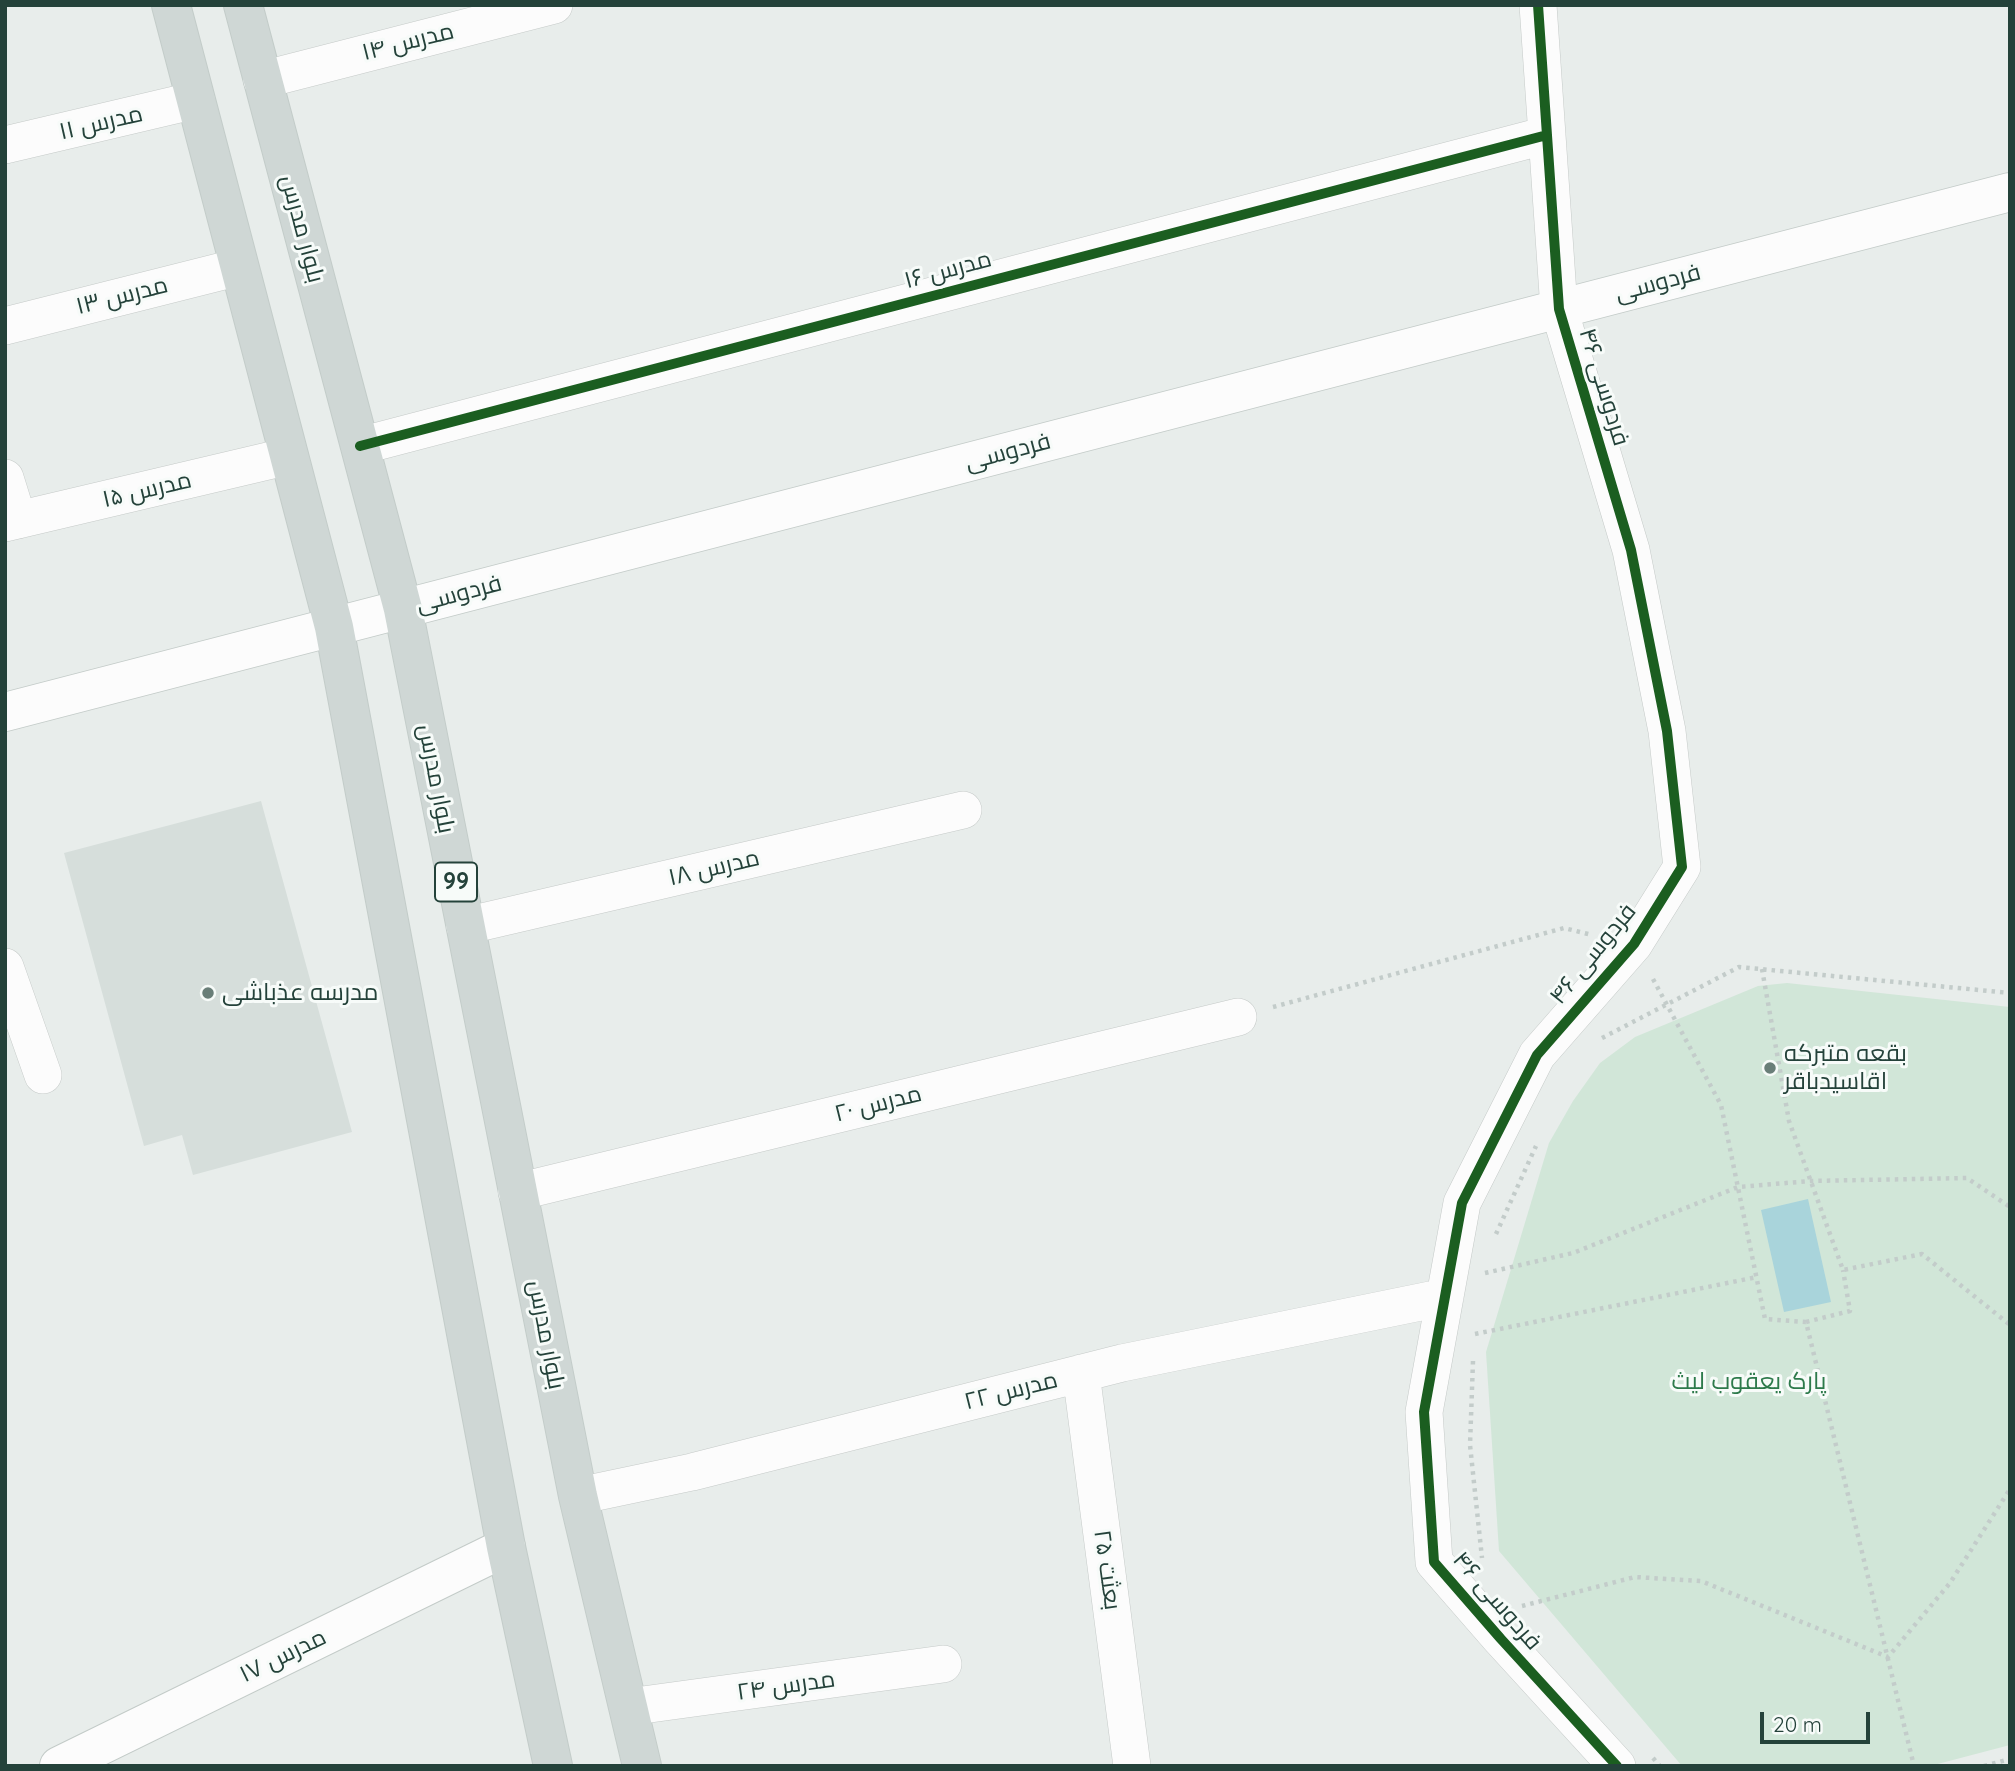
<!DOCTYPE html>
<meta charset="utf-8">
<style>
body{margin:0}
#map{position:relative;width:2015px;height:1771px;overflow:hidden;background:#e8edeb;font-family:Quicksand,sans-serif}
canvas{display:block}
.frame{position:absolute;inset:0;border:7px solid #24423a;pointer-events:none}
.scale{position:absolute;left:1760px;top:1712px;width:110px;height:32px;box-sizing:border-box;border:4px solid #24423a;border-top:0;padding-left:9px;font-size:21px;line-height:24px;white-space:nowrap;color:#24423a;-webkit-text-stroke:5px #f7fbf9;paint-order:stroke}
</style>
<div id="map">
<canvas width="2015" height="1771"></canvas>
<div class="frame"></div>
<div class="scale">20 m</div>
</div>
<script>
const g = document.querySelector('canvas').getContext('2d');
g.lineJoin = 'round';
function paint(path, color) { g.fillStyle = color; g.fill(path, 'evenodd'); }
const toPath = rows => new Path2D(rows.map(r => 'M' + r).join(''));
function stroke(path, color, width, dash) { g.strokeStyle = color; g.lineWidth = width; g.lineCap = dash ? 'butt' : 'round'; g.setLineDash(dash || []); g.stroke(path); }
function label(font, color, halo, rows, align = 'center') {
  g.font = font + ' Quicksand,Cairo,sans-serif'; g.lineWidth = 6; g.setLineDash([]); g.textBaseline = 'middle'; g.strokeStyle = halo; g.fillStyle = color; for (const [text, x, y, turn = 0] of rows) {
    g.save(); g.translate(x, y); g.rotate((+turn || 0) * Math.PI / 180); g.textAlign = isNaN(turn) ? turn : align; if (halo) g.strokeText(text, 0, 0); g.fillText(text, 0, 0); g.restore();
  }
}
const built = toPath([
 [261,801,352,1132,193,1175,182,1135,144,1146,64,853]
]);
const green = toPath([
 [1787,983,2010,1007,2010,1745,1930,1766,1682,1766,1499,1551,1486,1352,1549,1143,1573,1101,1600,1063,1635,1037,1758,986]
]);
const water = toPath([
 [1808,1199,1831,1302,1784,1312,1761,1210]
]);
const path = toPath([
 [1762,969,1789,1121,1843,1270,1922,1254,2010,1325],
 [1653,979,1721,1105,1765,1319,1806,1322,1914,1766],
 [1273,1007,1564,928,1592,935],
 [1602,1038,1739,967,2010,993],
 [1496,1234,1536,1146],
 [1485,1273,1573,1253,1738,1187,1810,1181,1967,1178,2010,1207],
 [1806,1322,1850,1311,1843,1270],
 [1475,1334,1757,1277],
 [1473,1361,1470,1445,1482,1558],
 [1522,1606,1635,1577,1701,1581,1888,1657,1950,1583,2010,1489],
 [1653,1758,1660,1766],
 [1984,1766,2010,1759]
]);
const street = toPath([
 [1538,5,1559,309,1631,550,1667,731,1682,867,1634,944,1537,1055,1462,1203,1424,1412,1434,1562,1501,1639,1617,1766],
 [262,80,554,5],
 [5,145,196,100],
 [5,326,239,267],
 [360,446,1547,135],
 [5,478,18,520],
 [5,523,289,456],
 [465,926,963,810],
 [5,967,43,1075],
 [517,1192,1238,1017],
 [1081,1373,1132,1766],
 [578,1496,692,1472,1122,1363,1445,1297],
 [628,1707,943,1664]
]);
const secondary = toPath([
 [5,712,2010,192],
 [59,1766,506,1547]
]);
const primary = toPath([
 [171,5,334,627,506,1547,553,1766],
 [243,5,403,609,578,1496,642,1766]
]);
const cycleway = toPath([
 [1538,5,1559,309,1631,550,1667,731,1682,867,1634,944,1537,1055,1462,1203,1424,1412,1434,1562,1501,1639,1617,1766],
 [360,446,1547,135]
]);
const markers = [
 [208,993,7,"#697e78"],
 [1770,1068,7,"#697e78"]
];
const shields = [
 [456,882,42]
];
const shieldNames = [
 ["99",456,882]
];
const streetNames = [
 ["مدرس ۱۴",408,42,-14],
 ["مدرس ۱۱",101,123,-13],
 ["بلوار مدرس",302,229,75],
 ["مدرس ۱۶",948,270,-15],
 ["فردوسی",1658,283,-15],
 ["مدرس ۱۳",122,296,-14],
 ["فردوسی ۴۶",1604,387,73],
 ["فردوسی",1008,452,-15],
 ["مدرس ۱۵",147,490,-13],
 ["فردوسی",459,594,-15],
 ["بلوار مدرس",436,779,79],
 ["مدرس ۱۸",714,868,-13],
 ["فردوسی ۴۶",1593,954,-51],
 ["مدرس ۲۰",878,1104,-14],
 ["بلوار مدرس",546,1335,79],
 ["مدرس ۲۲",1011,1391,-14],
 ["بعثت ۲۵",1107,1570,82],
 ["فردوسی ۴۶",1497,1601,49],
 ["مدرس ۱۷",283,1656,-26],
 ["مدرس ۲۴",786,1686,-8]
];
const poiNames = [
 ["مدرسه عذباشی",222,993],
 ["بقعه متبرکه",1784,1054],
 ["اقاسیدباقر",1784,1082]
];
const parkNames = [
 ["پارک یعقوب لیث",1749,1382]
];
paint(built, '#d6dedb');
paint(green, '#d1e6d8');
paint(water, '#a9d4db');
stroke(street, '#c5cac8', 38);
stroke(secondary, '#c3cbc8', 40);
stroke(primary, '#c3ccc9', 40);
stroke(path, '#c3ccca', 4.5, [3.5, 5]);
stroke(street, '#fcfcfc', 37);
stroke(secondary, '#fcfcfc', 38);
stroke(primary, '#cfd7d5', 38);
stroke(cycleway, '#1b5e20', 10);
for (const [x, y, r, color] of markers) { const dot = new Path2D(); dot.arc(x, y, r, 0, 2 * Math.PI); g.fillStyle = color; g.fill(dot); stroke(dot, '#f7fbf9', 2.5); }
for (const [x, y, w] of shields) { const box = new Path2D(); box.roundRect(x - w / 2, y - 19.5, w, 39, 5); g.fillStyle = '#f7fbf9'; g.fill(box); stroke(box, '#24423a', 2); }
label('bold 23px', '#24423a', null, shieldNames);
label('24px', '#24423a', '#f7fbf9', streetNames);
label('24px', '#24423a', '#f7fbf9', poiNames, 'left');
label('24px', '#2d7a4b', '#f7fbf9', parkNames);
</script>
